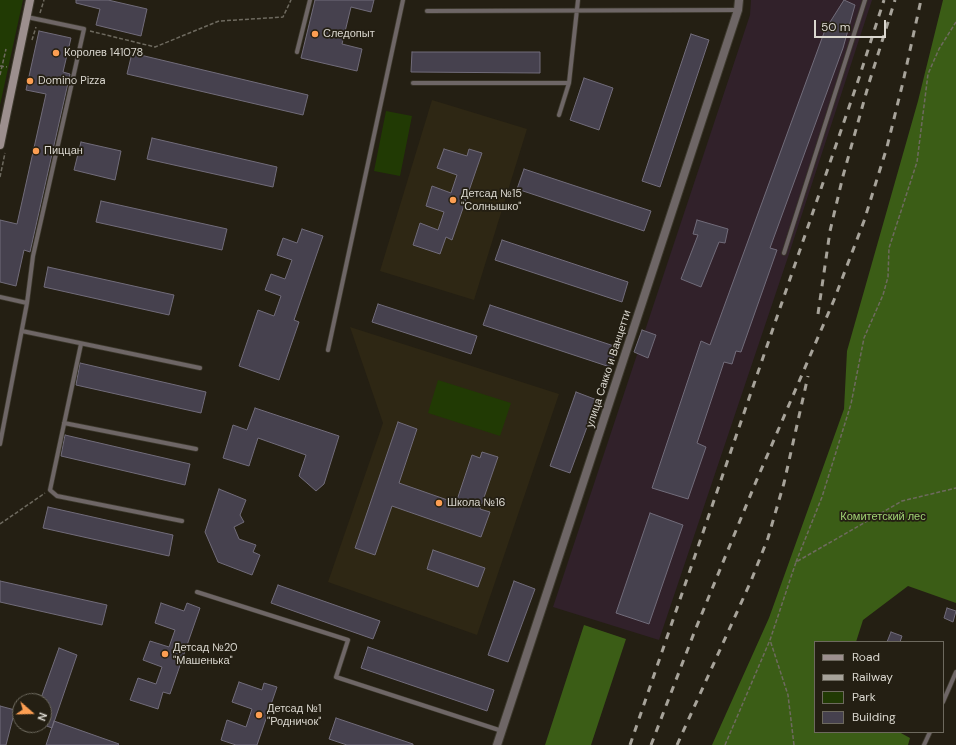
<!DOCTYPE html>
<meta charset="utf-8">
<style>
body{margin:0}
#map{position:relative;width:956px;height:745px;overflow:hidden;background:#241f13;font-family:"DM Sans",sans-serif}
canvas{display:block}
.legend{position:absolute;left:814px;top:641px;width:130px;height:92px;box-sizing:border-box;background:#241f13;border:1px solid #6d695e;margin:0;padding:5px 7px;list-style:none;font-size:12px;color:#dad7cf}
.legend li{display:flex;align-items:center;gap:8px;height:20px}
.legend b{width:20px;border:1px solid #6d695e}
.north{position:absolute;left:12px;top:693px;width:40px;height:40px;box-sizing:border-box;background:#241f13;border:1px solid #6d695e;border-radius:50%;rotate:110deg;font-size:11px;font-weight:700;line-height:16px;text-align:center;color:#dad7cf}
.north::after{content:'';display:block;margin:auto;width:14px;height:18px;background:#fc9e52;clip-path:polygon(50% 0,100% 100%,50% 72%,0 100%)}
.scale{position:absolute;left:814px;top:20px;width:72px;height:18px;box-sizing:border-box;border:2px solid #dad7cf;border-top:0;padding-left:5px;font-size:12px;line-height:14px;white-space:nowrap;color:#dad7cf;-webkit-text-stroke:3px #241f13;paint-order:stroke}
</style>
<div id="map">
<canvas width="956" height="745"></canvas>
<ul class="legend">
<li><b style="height:5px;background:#9c8f8e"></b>Road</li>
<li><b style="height:5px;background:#a7a39a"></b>Railway</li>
<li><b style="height:11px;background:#213a04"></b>Park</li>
<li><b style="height:11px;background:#46414e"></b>Building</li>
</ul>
<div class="north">N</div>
<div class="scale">50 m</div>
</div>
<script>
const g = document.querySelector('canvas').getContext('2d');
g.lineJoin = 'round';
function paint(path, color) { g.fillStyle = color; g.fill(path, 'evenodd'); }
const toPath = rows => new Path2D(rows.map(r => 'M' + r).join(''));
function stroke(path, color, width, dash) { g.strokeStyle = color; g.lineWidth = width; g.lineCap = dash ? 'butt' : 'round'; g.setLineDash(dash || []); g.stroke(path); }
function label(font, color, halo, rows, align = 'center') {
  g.font = font + ' "DM Sans",sans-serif'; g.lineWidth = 3.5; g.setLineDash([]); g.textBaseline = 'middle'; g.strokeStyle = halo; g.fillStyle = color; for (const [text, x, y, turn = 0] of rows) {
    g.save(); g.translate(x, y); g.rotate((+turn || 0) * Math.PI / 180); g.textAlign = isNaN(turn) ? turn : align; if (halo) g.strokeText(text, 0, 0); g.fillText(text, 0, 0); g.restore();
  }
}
const built = toPath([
 [432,100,527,129,474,300,380,271],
 [350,327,559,394,477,635,328,582,383,423]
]);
const industrial = toPath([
 [751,0,872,0,788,257,659,640,553,607,750,15]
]);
const green = toPath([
 [0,0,23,0,0,105],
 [386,111,412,116,400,176,374,171],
 [438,380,511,403,500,436,428,413]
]);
const forest = toPath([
 [943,0,956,0,956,603,908,586,863,620,856,642,815,642,815,732,899,732,910,738,908,745,712,745,769,618,844,409,847,351,918,101],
 [584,625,626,639,591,745,545,745]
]);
const building = toPath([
 [76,0,108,0,147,9,141,36,96,25,100,9,76,3,76,0],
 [315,0,374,0,371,12,351,7,342,44,362,49,357,71,301,58,315,0],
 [844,0,855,5,843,48,770,248,777,250,741,352,736,351,732,364,724,362,697,443,706,447,688,499,652,488,701,341,710,345,825,30,844,0],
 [39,31,71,38,63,72,70,74,30,252,24,250,16,286,0,282,0,220,17,224,46,94,26,90,39,31],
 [691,34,709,40,660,187,642,181,691,34],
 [412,52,540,52,540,73,411,72,412,52],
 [132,53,308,95,303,115,127,74,132,53],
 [584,78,613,88,599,130,570,120,584,78],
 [152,138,277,167,273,187,147,159,152,138],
 [81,142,121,151,115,180,74,170,81,142],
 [444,149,467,156,469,149,482,153,452,240,446,237,440,254,413,245,420,223,438,230,444,212,426,206,432,186,451,193,457,175,437,168,444,149],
 [524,169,651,211,644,231,517,189,524,169],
 [101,201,227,229,222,250,96,222,101,201],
 [697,220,728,229,725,243,719,242,701,287,681,279,698,235,693,234,697,220],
 [302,229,323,236,294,320,299,322,279,380,239,366,258,310,274,316,281,296,265,290,271,274,285,279,292,260,277,255,283,238,297,243,302,229],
 [502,240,628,282,622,302,495,260,502,240],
 [48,267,174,295,169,315,44,287,48,267],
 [378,304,477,336,471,354,372,322,378,304],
 [490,305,617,347,610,367,483,325,490,305],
 [642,330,656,335,648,358,634,352,642,330],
 [80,363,206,392,201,413,76,385,80,363],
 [576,392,597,400,570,473,550,466,576,392],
 [255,408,339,436,324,484,316,491,299,476,306,455,258,438,249,466,223,458,233,425,247,430,255,408],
 [398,422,417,429,399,483,456,503,472,455,480,458,482,452,498,457,480,509,490,512,481,537,392,506,375,555,355,548,398,422],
 [65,435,190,464,185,485,61,456,65,435],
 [219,489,246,500,240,515,244,522,234,527,239,539,256,545,253,552,260,555,252,575,218,562,205,532,219,489],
 [48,507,173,535,169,556,43,528,48,507],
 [650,513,683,525,649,624,616,613,650,513],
 [433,550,485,568,478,587,427,569,433,550],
 [0,581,107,605,102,625,0,602,0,581],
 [514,581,535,589,508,662,488,655,514,581],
 [278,585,380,621,373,639,271,603,278,585],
 [161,603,184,611,187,603,200,608,170,694,163,692,158,709,130,700,138,678,156,684,162,667,143,660,150,641,169,647,175,630,155,623,161,603],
 [947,608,956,611,953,622,944,618,947,608],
 [891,632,902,636,900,642,887,642,891,632],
 [368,647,494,690,487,711,361,668,368,647],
 [59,648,77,655,52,728,44,725,44,701,40,701,59,648],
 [239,682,262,690,264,683,277,687,257,745,236,745,221,740,227,720,246,727,252,709,232,702,239,682],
 [0,706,15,710,6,745,0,745,0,706],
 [336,718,413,744,413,745,347,745,329,739,336,718],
 [54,721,119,744,118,745,46,745,54,721]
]);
const path = toPath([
 [40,13,44,0],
 [90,31,155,47,219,21,283,17,291,0],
 [32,40,36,27],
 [0,66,7,67],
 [0,75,6,49],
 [0,177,5,153],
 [0,524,45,493],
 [796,562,822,497,851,404,864,338,883,295,888,277,889,248,917,162,928,74,939,49,956,22],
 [725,745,770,640],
 [794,745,788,695,770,640,796,562,902,501,956,488]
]);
const service = toPath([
 [427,11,738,10],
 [27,17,84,29,33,256,27,303],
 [297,52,310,0],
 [413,83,569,83],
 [559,115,569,83,578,0],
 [784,253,865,0],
 [0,297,27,303,0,444],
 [22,331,200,368],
 [81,344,50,490,57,496,182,521],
 [328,350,403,0],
 [64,423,196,449],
 [197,592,348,640,336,677,502,731],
 [943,702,956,672],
 [924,745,930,732]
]);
const minor = toPath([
 [497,745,738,10,739,0]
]);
const secondary = toPath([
 [0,145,30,0]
]);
const rail = toPath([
 [818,314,830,231,843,176,869,83,895,0],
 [630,745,859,78,884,0],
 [651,745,694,633,755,484,834,300,864,221,887,147,903,82,921,0],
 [677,745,751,581,768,538,784,483,808,376]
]);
const markers = [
 [315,34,4,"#fc9e52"],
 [56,53,4,"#fc9e52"],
 [30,81,4,"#fc9e52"],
 [36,151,4,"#fc9e52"],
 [453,200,4,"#fc9e52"],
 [439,503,4,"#fc9e52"],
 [165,654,4,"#fc9e52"],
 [259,715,4,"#fc9e52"]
];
const poiNames = [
 ["Следопыт",323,34],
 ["Королев 141078",64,53],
 ["Domino Pizza",38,81],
 ["Пиццан",44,151],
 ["Детсад №15",461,194],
 ["\"Солнышко\"",461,207],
 ["Школа №16",447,503],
 ["Детсад №20",173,648],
 ["\"Машенька\"",173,661],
 ["Детсад №1",267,709],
 ["\"Родничок\"",267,722]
];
const streetNames = [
 ["улица Сакко и Ванцетти",609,369,-72]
];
const parkNames = [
 ["Комитетский лес",883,517]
];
paint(built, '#2e2714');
paint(industrial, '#31212a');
paint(green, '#213a04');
paint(forest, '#3b5d16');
paint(building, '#46414e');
stroke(building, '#716c7a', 1);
stroke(service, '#3d392d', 5.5);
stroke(minor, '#3d392d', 10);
stroke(secondary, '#3d392d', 10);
stroke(path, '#6e6a5f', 1.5, [4, 2]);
stroke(service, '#6e6666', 4);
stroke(minor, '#6e6666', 8);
stroke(secondary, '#9c8f8e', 8);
stroke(rail, '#a7a39a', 3, [7, 7]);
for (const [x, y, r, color] of markers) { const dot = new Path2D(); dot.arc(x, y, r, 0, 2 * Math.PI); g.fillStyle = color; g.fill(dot); stroke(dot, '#241f13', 1.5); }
label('11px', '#dad7cf', '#241f13', poiNames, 'left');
label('11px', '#dad7cf', '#241f13', streetNames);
label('11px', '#a0d374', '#241f13', parkNames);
</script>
